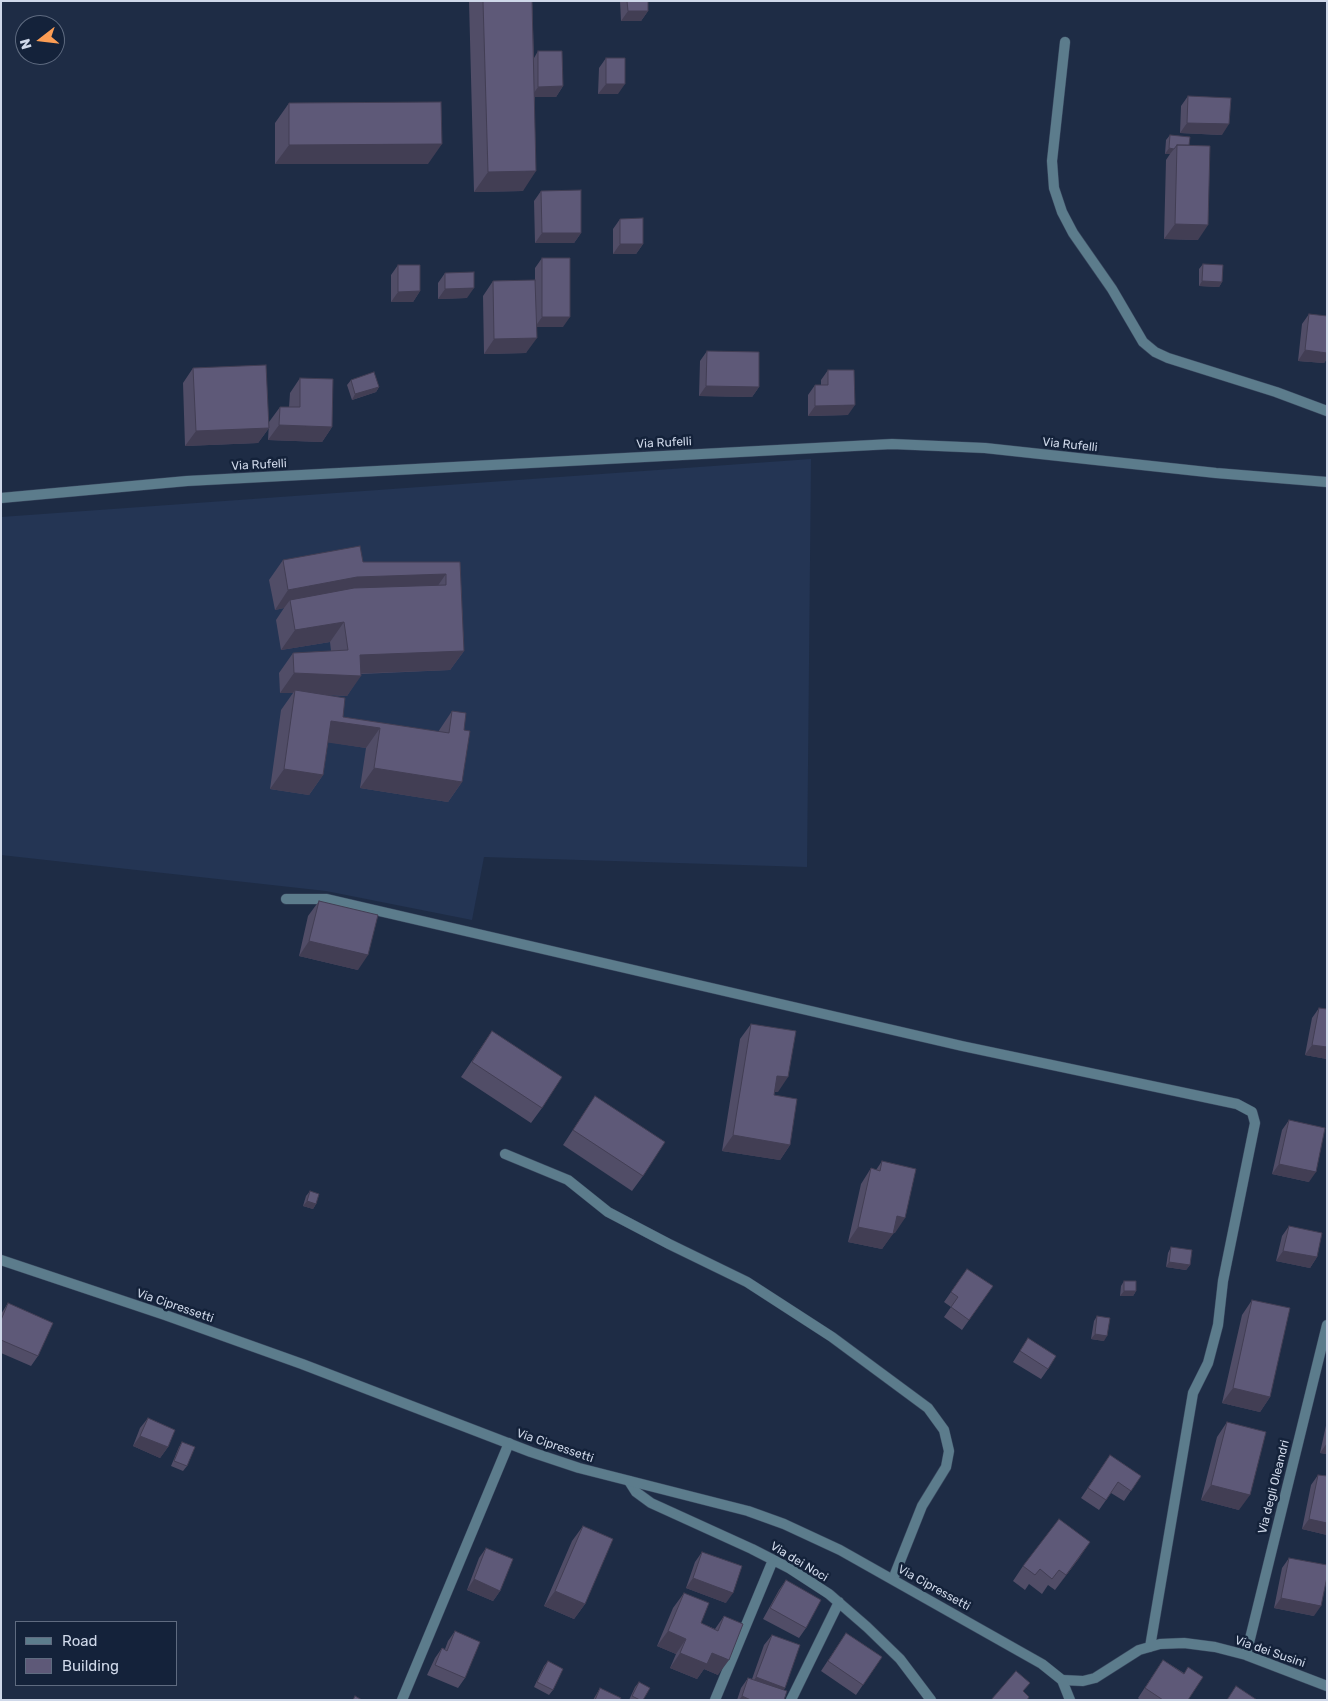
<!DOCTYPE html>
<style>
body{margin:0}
#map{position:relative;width:1328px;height:1701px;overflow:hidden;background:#1e2c45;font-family:Rubik,sans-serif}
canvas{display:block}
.frame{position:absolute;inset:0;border:2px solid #cfd8e9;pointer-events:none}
.legend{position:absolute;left:15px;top:1621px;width:162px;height:65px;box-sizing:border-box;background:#14223a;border:1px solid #5f6b80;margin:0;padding:6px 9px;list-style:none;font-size:15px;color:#cfd8e9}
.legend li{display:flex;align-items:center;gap:10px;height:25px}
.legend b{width:25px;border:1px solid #5f6b80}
.north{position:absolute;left:15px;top:15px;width:50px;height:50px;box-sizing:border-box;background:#14223a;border:1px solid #5f6b80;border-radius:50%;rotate:254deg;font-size:14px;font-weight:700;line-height:20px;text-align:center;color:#cfd8e9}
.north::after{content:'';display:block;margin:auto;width:18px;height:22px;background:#fc9d54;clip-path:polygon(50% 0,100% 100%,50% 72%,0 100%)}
</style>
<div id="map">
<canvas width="1328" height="1701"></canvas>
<div class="frame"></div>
<ul class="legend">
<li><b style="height:6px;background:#5c7c8c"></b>Road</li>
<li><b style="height:14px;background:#5e5978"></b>Building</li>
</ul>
<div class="north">N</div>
</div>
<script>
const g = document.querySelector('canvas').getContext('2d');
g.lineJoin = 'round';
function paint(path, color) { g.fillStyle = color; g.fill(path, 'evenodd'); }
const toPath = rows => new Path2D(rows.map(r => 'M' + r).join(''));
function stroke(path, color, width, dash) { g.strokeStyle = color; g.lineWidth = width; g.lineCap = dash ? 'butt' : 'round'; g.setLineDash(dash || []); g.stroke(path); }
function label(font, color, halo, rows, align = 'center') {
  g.font = font + ' Rubik,sans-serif'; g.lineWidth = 5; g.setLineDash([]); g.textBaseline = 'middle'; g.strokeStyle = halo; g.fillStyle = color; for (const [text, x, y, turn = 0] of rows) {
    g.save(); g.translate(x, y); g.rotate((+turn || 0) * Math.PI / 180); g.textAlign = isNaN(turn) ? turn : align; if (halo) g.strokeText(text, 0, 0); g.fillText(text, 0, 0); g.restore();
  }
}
const built = toPath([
 [811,459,807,867,484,857,472,920,326,891,1,855,1,517]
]);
const minor = toPath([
 [1065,42,1052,161,1054,188,1062,212,1073,233,1112,289,1143,342,1155,352,1168,358,1276,392,1327,411],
 [286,899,327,899,962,1046,1237,1104,1252,1112,1255,1123,1223,1281,1218,1325,1208,1363,1193,1393,1150,1647],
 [505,1154,568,1180,608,1212,669,1244,747,1282,832,1337,928,1408,944,1430,949,1451,946,1467,922,1506,893,1579],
 [629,1481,636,1492,651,1503,752,1549,789,1568,829,1594,867,1627,900,1659,931,1700],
 [1246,1655,1327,1325],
 [1062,1680,1083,1681,1095,1678,1139,1650,1160,1644,1184,1643,1215,1647,1246,1655,1327,1686],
 [402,1700,509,1443],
 [715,1700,773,1560],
 [791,1700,839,1602]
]);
const tertiary = toPath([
 [1,498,187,481,892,444,985,448,1216,473,1327,482],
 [1,1260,165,1315,302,1364,531,1452,579,1468,748,1511,784,1524,840,1550,1042,1664,1062,1680,1070,1700]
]);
const wall = toPath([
 [469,1,532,1,534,58,538,51,563,86,556,97,535,97,523,191,474,192],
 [620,1,648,1,648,11,641,21,621,21],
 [606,58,618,94,598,94,599,68],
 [1188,96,1222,135,1180,133,1181,106],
 [289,103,428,164,275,164,275,123],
 [1170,135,1189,145,1198,240,1164,239,1166,160,1170,154,1165,154,1166,140],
 [541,191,581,233,574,243,535,243,534,201],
 [620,219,643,244,636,254,613,254,613,229],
 [542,258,563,327,536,327,526,353,484,354,483,296,493,281,535,280,535,268],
 [1203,264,1222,282,1219,287,1199,286,1199,269],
 [398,265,420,291,413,302,391,302,391,275],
 [445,273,467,298,438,299,438,283],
 [1309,314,1327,353,1327,359,1324,363,1298,361,1302,324],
 [707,351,759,387,752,397,699,396,700,361],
 [193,368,269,428,258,443,185,446,183,383],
 [828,370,848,415,808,416,808,395,815,385,821,385,821,380],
 [300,378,332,427,322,442,268,440,269,422,280,407,289,407,290,393],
 [351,380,379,387,376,392,352,400,347,385],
 [283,560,363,562,460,562,464,651,450,670,361,674,347,696,328,695,343,717,438,732,452,711,464,730,462,782,448,802,360,788,366,748,328,742,323,775,309,795,270,789,281,710,293,693,280,693,279,673,293,653,331,651,330,642,281,650,276,620,284,608,275,610,269,580],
 [319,901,358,970,299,956,308,916],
 [1319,1008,1327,1059,1305,1055,1312,1018],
 [751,1024,778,1092,774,1092,774,1095,790,1145,780,1160,722,1151,740,1039],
 [492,1031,542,1108,531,1123,461,1077],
 [595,1096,643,1176,632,1191,563,1145],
 [1289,1120,1309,1182,1272,1174,1282,1130],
 [882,1161,895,1233,893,1233,882,1249,848,1242,861,1184,871,1168,876,1170],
 [310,1191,316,1204,313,1209,303,1206,306,1196],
 [1289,1226,1317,1257,1310,1268,1276,1261,1282,1236],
 [1171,1247,1190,1265,1186,1270,1166,1267,1168,1253],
 [967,1269,993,1286,962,1330,944,1317,951,1307,944,1302],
 [1124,1281,1136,1291,1133,1296,1120,1296,1121,1286],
 [1252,1300,1270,1397,1260,1412,1222,1403,1242,1315],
 [8,1303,38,1356,31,1366,1,1353,1,1314],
 [1097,1316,1104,1341,1091,1339,1094,1321],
 [1028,1338,1048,1369,1041,1379,1013,1362],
 [148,1418,168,1447,160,1458,133,1446,140,1428],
 [1327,1421,1327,1454,1320,1453],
 [1227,1422,1239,1510,1201,1500,1217,1437],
 [182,1442,187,1466,183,1471,171,1466,179,1447],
 [1110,1455,1141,1476,1124,1501,1111,1493,1099,1510,1081,1498],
 [1318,1475,1327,1476,1327,1535,1302,1529,1311,1485],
 [583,1526,585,1604,574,1619,544,1606,572,1541],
 [486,1548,500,1591,493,1601,467,1590,479,1558],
 [702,1552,726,1603,686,1588,695,1562],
 [1080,1557,1055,1590,1048,1585,1042,1594,1029,1584,1025,1590,1013,1581,1023,1566],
 [1289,1558,1314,1616,1274,1608,1282,1568],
 [786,1580,806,1628,799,1638,763,1619,779,1590],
 [684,1593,701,1623,715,1629,724,1616,718,1675,704,1669,697,1679,670,1668,676,1654,657,1646,673,1608],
 [455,1631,465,1678,458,1688,427,1675,435,1658,442,1648,445,1649,448,1641],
 [846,1633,882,1657,856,1695,821,1671],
 [772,1635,785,1688,783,1690,784,1700,737,1700,741,1688,748,1678,752,1679,764,1645],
 [1163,1660,1184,1673,1188,1700,1140,1700,1138,1698],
 [548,1661,553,1690,549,1695,534,1687,544,1666],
 [639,1682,643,1700,629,1700,635,1687],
 [600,1688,620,1700,593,1700]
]);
const shadedWall = toPath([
 [628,11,648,11,641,21,621,21],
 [606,84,625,84,618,94,598,94],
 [563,86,556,97,531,97,538,87],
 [1187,123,1229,124,1222,135,1180,133],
 [442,144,428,164,275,164,289,145],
 [1169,148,1174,149,1170,154,1165,154],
 [536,171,523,191,474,192,488,172],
 [1175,224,1208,225,1198,240,1164,239],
 [542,233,581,233,574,243,535,243],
 [620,244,643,244,636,254,613,254],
 [1202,281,1222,282,1219,287,1199,286],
 [474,288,467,298,438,299,445,289],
 [420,291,413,302,391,302,398,292],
 [542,317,570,317,563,327,535,327],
 [537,338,526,353,484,354,494,339],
 [1305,350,1327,353,1327,359,1324,363,1298,361],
 [706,386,759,387,752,397,699,396],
 [379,387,376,392,352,400,355,394],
 [855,405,848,415,808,416,815,406],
 [279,425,332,427,322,442,268,440],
 [269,428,258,443,185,446,196,431],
 [446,574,432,594,290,600,284,608,275,610,288,590,357,577],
 [344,622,330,642,281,650,295,630],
 [464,651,450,670,346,674,360,655],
 [294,673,361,676,347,696,295,693,295,690,293,693,280,693],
 [331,721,380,728,366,748,317,741],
 [374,768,462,782,448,802,360,788],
 [284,769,323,775,309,795,270,789],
 [309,941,368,955,358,970,299,956],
 [1312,1045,1327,1047,1327,1059,1305,1055],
 [777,1076,788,1077,778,1092,766,1091],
 [733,1135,790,1145,780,1160,722,1151],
 [1279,1164,1316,1172,1309,1182,1272,1174],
 [307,1201,316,1204,313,1209,303,1206],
 [897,1216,905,1218,895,1233,886,1231],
 [858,1227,893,1234,882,1249,848,1242],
 [1283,1251,1317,1257,1310,1268,1276,1261],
 [1169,1262,1190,1265,1186,1270,1166,1267],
 [1124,1291,1136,1291,1133,1296,1120,1296],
 [1095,1334,1107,1336,1104,1341,1091,1339],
 [1233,1388,1270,1397,1260,1412,1222,1403],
 [140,1436,168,1447,160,1458,133,1446],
 [1327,1443,1327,1454,1320,1453],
 [1211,1485,1250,1495,1239,1510,1201,1500],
 [1309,1519,1327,1523,1327,1535,1302,1529],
 [1090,1542,1080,1557,1055,1590,1066,1575],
 [693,1578,733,1593,726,1603,686,1588],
 [474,1579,500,1591,493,1601,467,1590],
 [555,1591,585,1604,574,1619,544,1606],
 [1281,1598,1321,1606,1314,1616,1274,1608],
 [668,1631,686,1639,676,1654,657,1646],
 [680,1653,712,1653,729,1660,718,1675,704,1669,697,1679,670,1668],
 [756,1677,785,1688,777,1698,749,1688],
 [742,1696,751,1700,739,1700]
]);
const building = toPath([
 [483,1,532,1,536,171,488,172,483,1],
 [627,1,648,1,648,11,628,11,627,1],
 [538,51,562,51,563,86,538,87,538,51],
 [606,58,625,58,625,84,606,84,606,58],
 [1188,96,1231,98,1229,124,1187,123,1188,96],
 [441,102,442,144,289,145,289,103,441,102],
 [1170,135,1190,137,1189,145,1177,145,1174,149,1169,148,1170,135],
 [1177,145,1210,146,1208,225,1175,224,1177,145],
 [581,190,581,233,542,233,541,191,581,190],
 [643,218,643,244,620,244,620,219,643,218],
 [542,258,570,258,570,317,542,317,542,258],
 [1203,264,1223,265,1222,282,1202,281,1203,264],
 [398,265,420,265,420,291,398,292,398,265],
 [474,272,474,288,445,289,445,273,474,272],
 [535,280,537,338,494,339,493,281,535,280],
 [1309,314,1327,316,1327,353,1305,350,1309,314],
 [707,351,759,352,759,387,706,386,707,351],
 [266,365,269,428,196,431,193,368,266,365],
 [828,370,854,370,855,405,815,406,815,385,828,385,828,370],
 [374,372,379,387,355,394,351,380,374,372],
 [300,378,333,379,332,427,279,425,280,407,300,407,300,378],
 [360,546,363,562,460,562,464,651,360,655,361,676,294,673,293,653,348,650,344,622,295,630,290,600,354,588,446,585,446,574,357,577,288,590,283,560,360,546],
 [295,690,345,698,343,717,449,733,452,711,466,713,464,730,470,731,462,782,374,768,380,728,331,721,323,775,284,769,295,690],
 [319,901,378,915,368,955,309,941,319,901],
 [1319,1008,1327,1009,1327,1047,1312,1045,1319,1008],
 [751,1024,796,1031,788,1077,777,1076,774,1095,797,1099,790,1145,733,1135,751,1024],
 [492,1031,562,1077,542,1108,472,1062,492,1031],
 [595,1096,665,1142,643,1176,573,1130,595,1096],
 [1289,1120,1325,1128,1316,1172,1279,1164,1289,1120],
 [882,1161,916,1169,905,1218,897,1216,893,1234,858,1227,871,1168,880,1171,882,1161],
 [310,1191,319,1194,316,1204,307,1201,310,1191],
 [1289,1226,1322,1233,1317,1257,1283,1251,1289,1226],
 [1171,1247,1192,1250,1190,1265,1169,1262,1171,1247],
 [967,1269,993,1286,969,1320,951,1307,958,1297,951,1292,967,1269],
 [1124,1281,1136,1281,1136,1291,1124,1291,1124,1281],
 [1252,1300,1290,1308,1270,1397,1233,1388,1252,1300],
 [8,1303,53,1323,38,1356,1,1340,1,1320,8,1303],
 [1097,1316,1110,1318,1107,1336,1095,1334,1097,1316],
 [1028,1338,1056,1356,1048,1369,1020,1351,1028,1338],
 [148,1418,175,1430,168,1447,140,1436,148,1418],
 [1227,1422,1266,1432,1250,1495,1211,1485,1227,1422],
 [182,1442,195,1447,187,1466,174,1461,182,1442],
 [1110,1455,1141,1476,1131,1491,1118,1482,1106,1500,1088,1488,1110,1455],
 [1318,1475,1327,1476,1327,1523,1309,1519,1318,1475],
 [1059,1519,1090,1542,1066,1575,1059,1570,1052,1579,1040,1569,1035,1575,1023,1566,1059,1519],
 [583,1526,613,1539,585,1604,555,1591,583,1526],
 [486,1548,513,1559,500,1591,474,1579,486,1548],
 [702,1552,742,1566,733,1593,693,1578,702,1552],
 [1289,1558,1327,1565,1327,1577,1321,1606,1281,1598,1289,1558],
 [786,1580,821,1600,806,1628,770,1608,786,1580],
 [684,1593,709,1603,701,1623,718,1631,724,1616,743,1624,729,1660,712,1653,707,1664,680,1653,686,1639,668,1631,684,1593],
 [455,1631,480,1642,465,1678,435,1665,442,1648,447,1651,455,1631],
 [846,1633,882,1657,863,1685,828,1661,846,1633],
 [772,1635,800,1645,785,1688,756,1677,772,1635],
 [1163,1660,1184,1674,1188,1667,1203,1677,1188,1700,1163,1700,1145,1688,1163,1660],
 [548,1661,563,1669,553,1690,537,1682,548,1661],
 [1016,1671,1030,1683,1023,1691,1029,1697,1027,1700,991,1700,1016,1671],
 [748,1678,787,1691,784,1700,751,1700,742,1696,748,1678],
 [639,1682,650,1688,643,1700,640,1700,632,1696,639,1682],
 [1236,1686,1257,1700,1227,1700,1236,1686],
 [600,1688,621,1698,620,1700,595,1700,600,1688],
 [355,1696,362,1700,353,1700,355,1696]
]);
const streetNames = [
 ["Via Rufelli",664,443,-3],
 ["Via Rufelli",1070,445,6],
 ["Via Rufelli",259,465,-3],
 ["Via Cipressetti",175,1306,19],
 ["Via Cipressetti",555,1446,19],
 ["Via degli Oleandri",1274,1487,-76],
 ["Via dei Noci",799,1562,31],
 ["Via Cipressetti",934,1588,29],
 ["Via dei Susini",1270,1652,19]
];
paint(built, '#243554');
stroke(minor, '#3a485f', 11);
stroke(tertiary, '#3a485f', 11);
stroke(minor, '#5c7c8c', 10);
stroke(tertiary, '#5c7c8c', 10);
paint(wall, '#514d67');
paint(shadedWall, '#423e54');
paint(building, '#5e5978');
stroke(building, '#423e54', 1);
label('12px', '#cfd8e9', '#14223a', streetNames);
</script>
